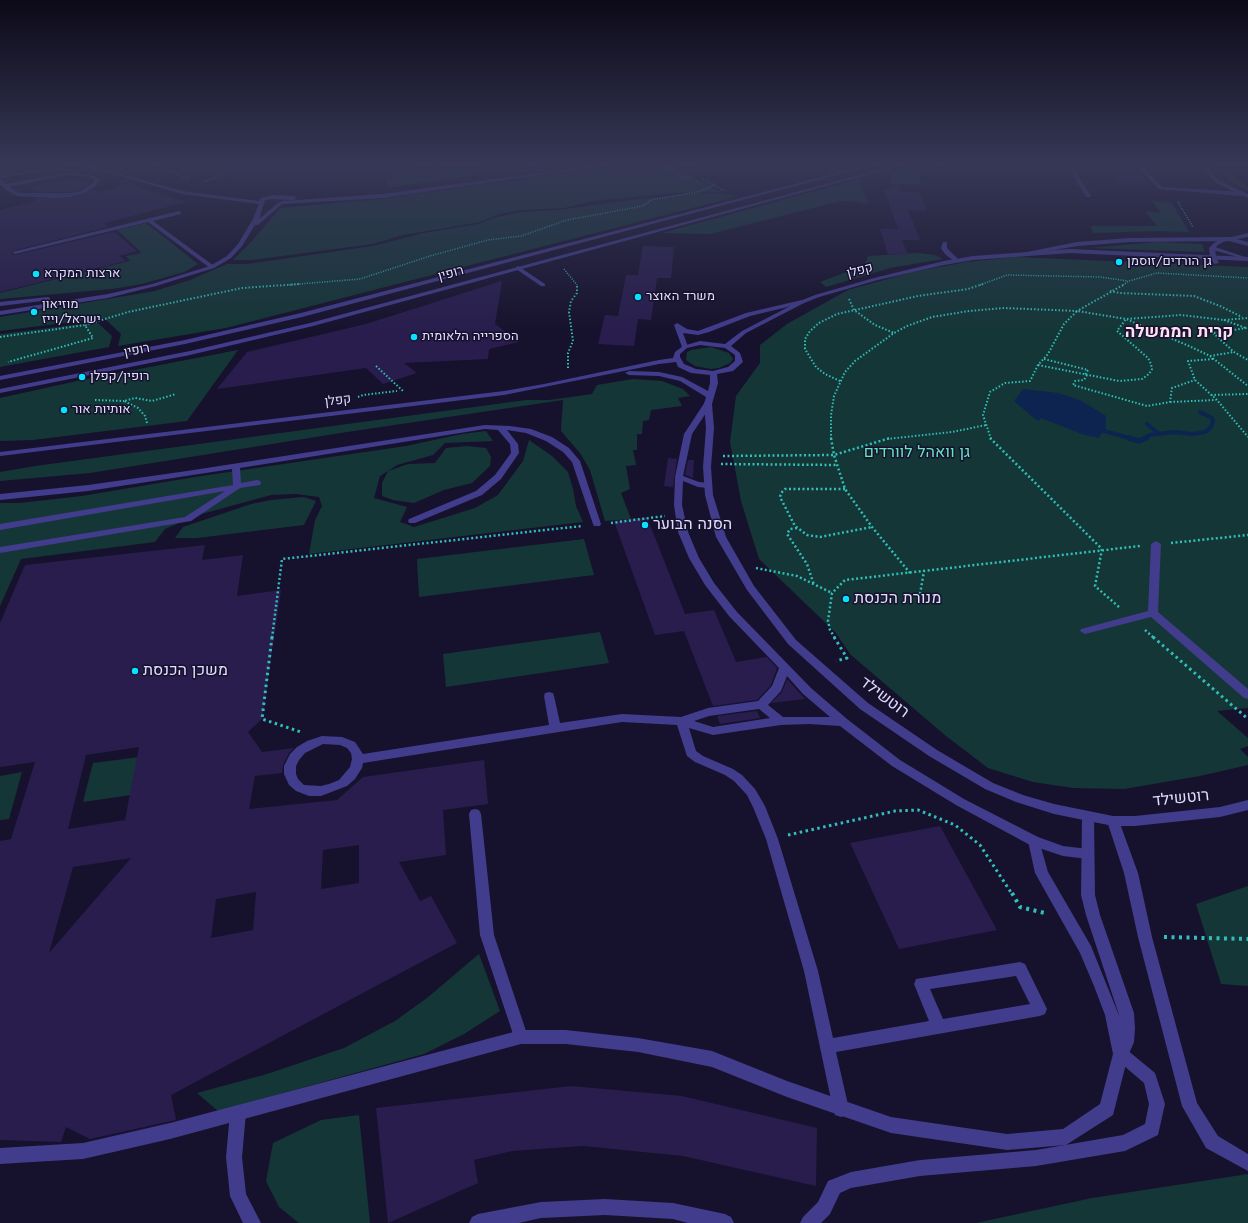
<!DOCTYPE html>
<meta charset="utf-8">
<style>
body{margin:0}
canvas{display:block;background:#16112c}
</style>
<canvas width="1248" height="1223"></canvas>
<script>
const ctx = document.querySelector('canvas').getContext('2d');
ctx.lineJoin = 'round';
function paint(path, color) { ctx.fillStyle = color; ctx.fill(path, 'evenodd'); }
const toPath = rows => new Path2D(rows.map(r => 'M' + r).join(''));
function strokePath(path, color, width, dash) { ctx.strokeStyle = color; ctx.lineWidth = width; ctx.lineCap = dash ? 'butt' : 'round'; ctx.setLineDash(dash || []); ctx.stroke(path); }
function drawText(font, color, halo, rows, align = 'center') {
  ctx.font = font + ' Jost,Heebo,sans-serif'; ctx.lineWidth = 3; ctx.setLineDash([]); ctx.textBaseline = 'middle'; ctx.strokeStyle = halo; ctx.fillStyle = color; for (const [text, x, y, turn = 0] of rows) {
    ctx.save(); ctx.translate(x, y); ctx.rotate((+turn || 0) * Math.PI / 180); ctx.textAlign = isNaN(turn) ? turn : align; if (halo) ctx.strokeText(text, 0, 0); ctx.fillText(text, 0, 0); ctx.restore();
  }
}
const green = toPath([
 [194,164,485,165,553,164,388,188,384,171,478,168,481,166,380,169,315,182,259,180,231,177,210,173],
 [629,164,668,164,720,192,699,192,675,193,592,201,564,208,520,210,499,214,480,222,403,235,373,244,252,260,233,260,251,242,280,208,382,199],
 [921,164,957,164,917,170,921,184,890,184,891,171],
 [1226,168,1248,168,1248,174,1232,174,1248,188,1248,190,1234,184,1222,174,1220,170],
 [859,179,868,204,859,202,841,201,710,234,662,233],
 [699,193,722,194,739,196,226,328,118,346,121,334,104,318,0,331,0,317,155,291,190,280,227,264,247,264,373,246,424,233,478,224,497,217,520,212,558,210,645,198],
 [1152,201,1172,203,1189,232,1158,231,1093,233,1091,226,1157,226,1145,211,1161,213],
 [146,223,198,264,184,272,142,284,112,289,0,299,0,293,130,261,126,256,142,253,117,230],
 [1158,242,1202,244,1205,252,1089,248],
 [918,253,935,255,943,259,890,268,826,287,820,282,865,265,868,256],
 [1017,257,1248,267,1248,708,1217,711,1248,738,1248,746,1240,749,1248,757,1248,765,1200,776,1124,789,1073,788,1033,782,988,768,946,736,851,655,835,632,759,559,741,501,730,442,736,396,760,363,760,345,787,324,848,290,913,272,967,262],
 [97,322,112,336,109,347,0,367,0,334],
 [711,347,729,353,733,359,730,363,719,368,711,369,695,366,686,360,687,352,691,350],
 [238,350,187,421,33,440,0,441,0,398,77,381],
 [633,379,662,381,683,389,690,396,678,398,682,406,651,410,649,420,643,421,642,434,637,434,637,450,633,450,636,465,626,466,630,489,621,493,631,519,605,521,590,470,580,453,561,431,563,400,347,432,90,473,0,481,0,472,35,466,526,400,549,400,592,394,597,385],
 [486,431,493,441,445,443,433,455,397,465,388,471,408,464,435,463,446,448,467,446,486,448,491,457,490,466,472,483,444,490,414,503,393,500,382,496,382,483,388,471,380,476,374,498,407,507,400,522,414,527,475,508,498,495,523,461,529,440,552,456,568,472,573,489,576,506,583,522,309,554,315,520,322,506,319,497,296,494,271,495,198,515,165,529,155,542,21,559,0,606,0,503,20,503,82,496,195,477,406,446,462,434],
 [304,497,316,501,304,525,197,538,175,538,183,527,251,504,271,500],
 [584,539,594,575,419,597,417,559],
 [600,632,609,663,446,687,443,654],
 [140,757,131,795,83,802,93,763],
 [22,772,9,819,0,820,0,776],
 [1248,886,1248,986,1221,984,1196,904],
 [479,954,500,1011,464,1034,424,1054,218,1111,197,1093,267,1074,344,1048,395,1021,427,998],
 [359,1115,370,1223,299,1223,279,1207,266,1181,273,1143,321,1120],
 [1248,1174,1248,1223,976,1223,1092,1198]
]);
const water = toPath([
 [1023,389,1058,393,1080,400,1106,416,1106,427,1099,438,1082,434,1041,418,1039,421,1035,419,1014,401]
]);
const streamFar1 = toPath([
 [1147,424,1159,434],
 [1104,431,1133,439],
 [1145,439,1149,435,1174,432,1192,434,1205,432,1211,427,1213,421,1212,418,1200,412]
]);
const stream = toPath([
 [1129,438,1139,441,1146,438]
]);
const building = toPath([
 [215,164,397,164,398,178,315,182,259,180,215,176],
 [1104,164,1131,164,1148,183,1120,183],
 [74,179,86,181,89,184,80,190,71,192,34,192,32,187,48,182],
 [128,184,186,202,104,223,108,227,12,251,11,253,15,255,114,232,137,251,119,256,126,261,0,292,0,210,36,201,35,198,71,198,85,194,94,189,99,193],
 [898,185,901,192,919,192,927,211,908,210,920,240,902,240,908,255,888,254,880,229,898,229,884,190],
 [643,246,674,247,671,278,657,278,651,320,638,319,634,346,598,344,605,315,618,316,626,275,638,275],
 [502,281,495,324,519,342,489,349,488,359,404,363,417,373,383,384,366,368,217,389,247,352,366,324],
 [668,458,677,459,673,487,664,486],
 [688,460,694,460,693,478,685,475],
 [647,517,685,614,714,610,736,662,767,657,777,668,771,685,757,700,713,706,684,631,655,635,614,521],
 [205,545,202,560,243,555,237,596,281,590,262,719,248,732,262,752,294,748,289,753,283,765,282,773,255,776,249,809,337,800,363,777,484,760,488,804,443,810,446,855,399,862,420,901,431,896,457,943,171,1095,176,1120,90,1139,66,1127,61,1142,0,1140,0,841,11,839,35,762,0,767,0,623,25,565],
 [139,747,125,820,68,829,86,755],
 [359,845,359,883,321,889,323,850],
 [131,858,49,953,73,867],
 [256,892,253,930,211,938,216,899],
 [787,679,805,699,771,703,782,692],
 [757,711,760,718,720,724,717,716],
 [940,826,997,930,899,949,850,843],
 [571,1086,682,1096,817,1128,816,1186,683,1156,583,1146,512,1151,474,1160,478,1183,388,1223,376,1108]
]);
const pathFar4 = toPath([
 [159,164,176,174,190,179],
 [703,179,725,191],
 [204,182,220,175],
 [1178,202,1193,227],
 [564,269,577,285],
 [287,285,360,279,430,256,488,240,521,236,567,220,643,206,651,200,698,192,715,185],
 [980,285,1007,275,1100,277,1128,281],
 [1123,285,1129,281,1157,273,1248,278]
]);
const pathFar3 = toPath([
 [1110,291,1120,293,1194,296,1220,306,1242,317],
 [849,299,854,310,875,325,894,333],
 [1224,320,1246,328],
 [85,325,128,312,242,288,300,284],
 [1213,333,1234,352,1248,360],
 [1214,333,1247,328],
 [0,337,85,325,93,338,8,362],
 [1210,356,1234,352],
 [1044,359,1088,370,1085,375],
 [1213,359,1188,361,1195,380,1217,400,1248,437],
 [1038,365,1119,381,1142,379,1149,374,1152,369,1151,364,1148,358,1117,331,1126,319,1181,315,1224,320,1248,318],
 [376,366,403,391],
 [568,368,568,353,573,341,569,312,571,301,577,293,577,284],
 [1087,375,1084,380,1075,381,1073,385,1147,406,1170,402,1172,388,1195,380],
 [840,381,825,374,816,367,805,349,805,339,810,331,819,323,837,314,918,296,968,289,983,284],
 [1211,395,1248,394],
 [358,397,363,395,397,391],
 [95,400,124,401],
 [1170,402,1216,400],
 [147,423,145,416,138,408,124,401,135,398,152,401,176,394],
 [831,439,831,415,834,396,845,372,855,361,894,333,907,326,932,317,969,311,1004,308,1077,311,1125,284],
 [887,439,952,432,986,425],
 [991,439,983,415,990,392,1005,383,1030,381,1038,365,1048,354,1064,324,1077,311,1126,319,1189,346,1210,356,1248,386]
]);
const pathFar2 = toPath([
 [831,438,834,455,845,489,872,527,910,573],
 [990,438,1102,549],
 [723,456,834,455,890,438],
 [721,464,837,465],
 [845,489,785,489,781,493,780,497,795,526,807,535,820,537,872,527],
 [611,523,665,516],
 [797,528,790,529,787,534,807,564,814,585],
 [1171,543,1248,535],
 [1102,549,1095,586,1119,607],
 [756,568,797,576,832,593],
 [920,594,924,571],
 [1145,630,1154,638],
 [272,638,282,559,582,526],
 [835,638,830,630,828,621,832,593,845,580,1140,546]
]);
const pathFar1 = toPath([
 [272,637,262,719,301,732],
 [834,637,847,658,836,661],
 [1153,637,1248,719],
 [788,835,895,811,918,810,955,825,980,845,1012,894]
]);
const path = toPath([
 [1012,893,1020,907,1045,913],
 [1164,937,1248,939]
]);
const service = toPath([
 [660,164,665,164,686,177,691,176,694,178,683,180,660,164],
 [674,164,690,164,688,165,676,165,674,164],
 [1073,164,1077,164,1075,171,1091,196,1090,197,1086,197,1071,171,1073,164],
 [1135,164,1140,164,1162,187,1242,192,1245,194,1242,196,1159,189,1135,164],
 [66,173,92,175,100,180,97,185,85,193,71,197,54,198,17,196,6,190,0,184,0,179,6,184,66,173],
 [66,175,90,177,94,180,93,183,81,191,71,193,20,193,9,187,66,175],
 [179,211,181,212,181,214,153,221,214,266,214,268,210,268,148,222,15,254,12,252,179,211],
 [1130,238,1229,237,1248,242,1248,246,1229,241,1130,242,1077,246,1020,256,1017,254,1077,242,1130,238],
 [943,242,947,242,947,248,959,260,959,262,955,262,945,254,941,248,943,242],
 [1212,246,1248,258,1248,260,1210,249,1210,247,1212,246],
 [518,266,545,284,545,286,541,286,516,269,516,267,518,266],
 [802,300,805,302,804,303,750,316,709,332,698,335,683,333,688,347,685,349,682,347,674,325,677,323,687,329,698,331,746,313,802,300],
 [705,402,711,402,712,404,692,434,683,476,699,482,711,483,712,485,708,488,698,487,683,481,682,505,688,532,699,558,714,583,737,612,811,688,847,719,900,760,964,799,1038,837,1063,846,1088,849,1093,850,1094,854,1093,858,1088,859,1063,856,1030,845,956,805,892,766,840,726,809,724,781,725,713,735,689,728,696,751,703,756,733,769,742,775,755,789,765,806,778,839,818,971,833,1038,929,1021,914,984,916,979,1020,962,1025,964,1047,1009,1045,1014,1040,1016,836,1052,849,1109,847,1115,841,1117,835,1115,833,1109,804,971,766,839,753,807,747,795,734,781,725,775,695,762,687,756,677,725,622,722,363,763,362,768,355,779,347,786,321,796,309,796,296,791,289,785,284,774,284,766,290,754,297,747,307,741,322,736,342,737,355,742,363,754,549,725,544,696,545,693,549,692,553,693,554,696,560,723,622,714,681,717,708,708,758,701,772,686,779,668,729,616,705,585,689,558,678,532,674,505,675,477,684,434,705,402],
 [787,676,803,694,830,717,783,717,768,705,781,691,787,676],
 [759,709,770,718,713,727,694,721,709,716,759,709],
 [323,744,340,745,347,748,351,753,352,759,350,767,339,780,329,784,321,786,304,785,298,779,296,774,296,766,299,760,305,753,323,744],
 [1016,976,1030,1004,943,1019,930,989,1016,976],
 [485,425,510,426,531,429,552,437,569,448,580,461,601,524,600,526,594,526,593,524,572,462,563,452,546,441,526,433,507,430,518,444,519,453,501,479,482,495,415,523,409,523,408,521,409,519,476,491,495,475,511,453,510,444,498,430,485,429,240,468,241,483,257,480,260,481,261,483,260,485,240,488,191,521,0,553,0,547,185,517,225,491,0,530,0,524,233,485,232,469,88,491,0,500,0,494,88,485,187,471,485,425],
 [1156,541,1161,544,1158,612,1248,689,1248,699,1244,698,1151,617,1085,634,1080,631,1081,629,1148,611,1151,544,1156,541],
 [475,809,479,810,481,814,494,935,528,1037,526,1042,521,1044,516,1042,514,1037,480,935,469,814,471,810,475,809],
 [1121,1047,1126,1049,1155,1073,1165,1104,1158,1135,1125,1151,1036,1166,920,1176,851,1188,840,1193,830,1214,821,1223,800,1223,803,1217,818,1202,828,1181,851,1172,920,1160,1036,1150,1123,1135,1145,1124,1149,1104,1144,1083,1116,1059,1113,1054,1116,1049,1121,1047],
 [238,1105,244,1107,246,1113,242,1157,246,1194,261,1223,243,1223,230,1196,226,1157,230,1113,232,1107,238,1105],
 [605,1199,673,1203,725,1214,731,1217,734,1223,688,1223,673,1219,605,1215,541,1218,519,1223,469,1223,472,1217,478,1214,541,1202,605,1199]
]);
const minor = toPath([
 [74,164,78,165,0,178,0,176,74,164],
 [1205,164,1209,164,1211,173,1220,181,1248,194,1248,198,1216,183,1207,173,1205,164],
 [1216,164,1248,164,1248,166,1218,165,1216,164],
 [1248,233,1248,237,1223,242,1218,245,1215,248,1216,257,1219,263,1214,264,1210,257,1209,248,1214,243,1219,240,1248,233],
 [1088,812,1092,813,1094,817,1095,895,1100,915,1134,1013,1135,1029,1134,1042,1128,1056,1113,1115,1066,1145,1007,1150,891,1133,787,1097,712,1067,638,1052,566,1044,521,1044,170,1139,83,1159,0,1164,0,1148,83,1143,170,1123,521,1030,566,1030,638,1038,712,1051,787,1081,891,1117,1007,1134,1063,1129,1100,1104,1113,1054,1105,1015,1094,986,1080,953,1035,873,1028,841,1030,837,1034,836,1038,837,1048,872,1091,946,1120,1018,1086,915,1081,895,1082,817,1084,813,1088,812],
 [1113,816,1117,817,1119,821,1138,873,1152,937,1197,1103,1218,1136,1248,1154,1248,1171,1206,1148,1182,1106,1138,937,1124,873,1107,821,1109,817,1113,816]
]);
const tertiary = toPath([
 [64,164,88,164,88,165,182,191,259,201,261,198,273,195,294,196,297,198,294,200,273,199,265,200,259,219,278,203,283,201,383,194,605,164,617,164,383,198,282,204,258,225,255,225,242,246,231,258,214,268,156,286,108,298,0,315,0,311,108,294,152,284,210,266,227,256,238,244,253,219,259,204,182,194,104,171,64,164],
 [116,164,121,164,125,169,121,170,116,164],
 [871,164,878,164,302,317,185,344,0,380,0,376,185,340,301,313,871,164],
 [900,164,907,164,313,326,190,355,0,393,0,389,190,351,310,323,900,164],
 [1070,249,1248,257,1248,261,1070,253,973,260,944,265,878,280,819,297,804,303,746,333,731,346,740,353,743,362,733,371,717,374,718,383,712,404,714,428,711,467,713,495,726,537,754,586,796,640,868,703,937,750,993,783,1023,795,1054,804,1113,816,1135,816,1220,807,1248,800,1248,810,1220,817,1135,826,1113,826,1054,814,1016,802,985,789,929,756,860,709,788,644,747,590,716,537,705,495,703,467,706,428,704,404,706,397,680,381,659,376,629,375,625,373,629,371,659,372,682,377,708,391,710,383,710,375,691,373,678,367,676,362,659,364,504,395,0,456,0,452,504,391,544,384,659,360,673,358,675,352,683,346,700,341,725,344,742,331,800,301,815,295,874,278,944,261,973,256,1070,249],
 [700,345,725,348,735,355,735,361,728,367,713,371,696,369,684,364,680,357,680,354,687,348,700,345],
 [48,297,50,298,50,300,0,306,0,302,48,297]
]);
const markers = [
 [1119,262,4,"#09e2ff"],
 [36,274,4,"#09e2ff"],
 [638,297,4,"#09e2ff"],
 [34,312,4,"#09e2ff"],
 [414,337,4,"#09e2ff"],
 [82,377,4,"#09e2ff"],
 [64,410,4,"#09e2ff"],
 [645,525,4,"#09e2ff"],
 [846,599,4,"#09e2ff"],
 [135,671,4,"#09e2ff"]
];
const farPoinames = [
 ["גן הורדים/זוסמן",1127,262],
 ["ארצות המקרא",44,274],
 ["משרד האוצר",646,297],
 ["מוזיאון",42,305],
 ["ישראל/וייז",42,320],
 ["הספרייה הלאומית",422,337],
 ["רופין/קפלן",90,377],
 ["אותיות אור",72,410]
];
const farStreetnames = [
 ["קפלן",860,271,-15],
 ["רופין",451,274,-15],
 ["רופין",137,351,-11],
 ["קפלן",338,401,-7]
];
const parkNames = [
 ["גן וואהל לוורדים",917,453]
];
const poiNames = [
 ["הסנה הבוער",653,525],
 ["מנורת הכנסת",854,599],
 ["משכן הכנסת",143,671]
];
const streetNames = [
 ["רוטשילד",884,698,37],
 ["רוטשילד",1181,799,-6]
];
const farDistrictnames = [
 ["קרית הממשלה",1179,333]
];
paint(green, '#143636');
paint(water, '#0d2450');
strokePath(streamFar1, '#0d2450', 4);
strokePath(stream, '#0d2450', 5.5);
paint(building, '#281d4d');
strokePath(pathFar4, '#30bfb9', 1.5, [1, 1.5]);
strokePath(pathFar3, '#30bfb9', 2, [1.5, 2]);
strokePath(pathFar2, '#30bfb9', 2.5, [2, 2.5]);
strokePath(pathFar1, '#30bfb9', 3, [2.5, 3.5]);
strokePath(path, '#30bfb9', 4, [3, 4.5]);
paint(service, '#413c8b');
paint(minor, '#413c8b');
paint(tertiary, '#413c8b');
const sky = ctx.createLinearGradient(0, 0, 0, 335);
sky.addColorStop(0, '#0c0918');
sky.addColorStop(0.49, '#363856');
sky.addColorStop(1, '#36385600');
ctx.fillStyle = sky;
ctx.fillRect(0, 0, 1248, 335);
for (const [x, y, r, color] of markers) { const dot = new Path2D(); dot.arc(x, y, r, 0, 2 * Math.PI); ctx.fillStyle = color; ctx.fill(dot); strokePath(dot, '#16112c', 1.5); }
drawText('13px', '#e1ddff', '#16112c', farPoinames, 'left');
drawText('13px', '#e1ddff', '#16112c', farStreetnames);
drawText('16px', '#66e2c5', '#16112c', parkNames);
drawText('16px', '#e1ddff', '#16112c', poiNames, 'left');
drawText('16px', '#e1ddff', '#16112c', streetNames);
drawText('bold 17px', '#ffdff3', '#16112c', farDistrictnames);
</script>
